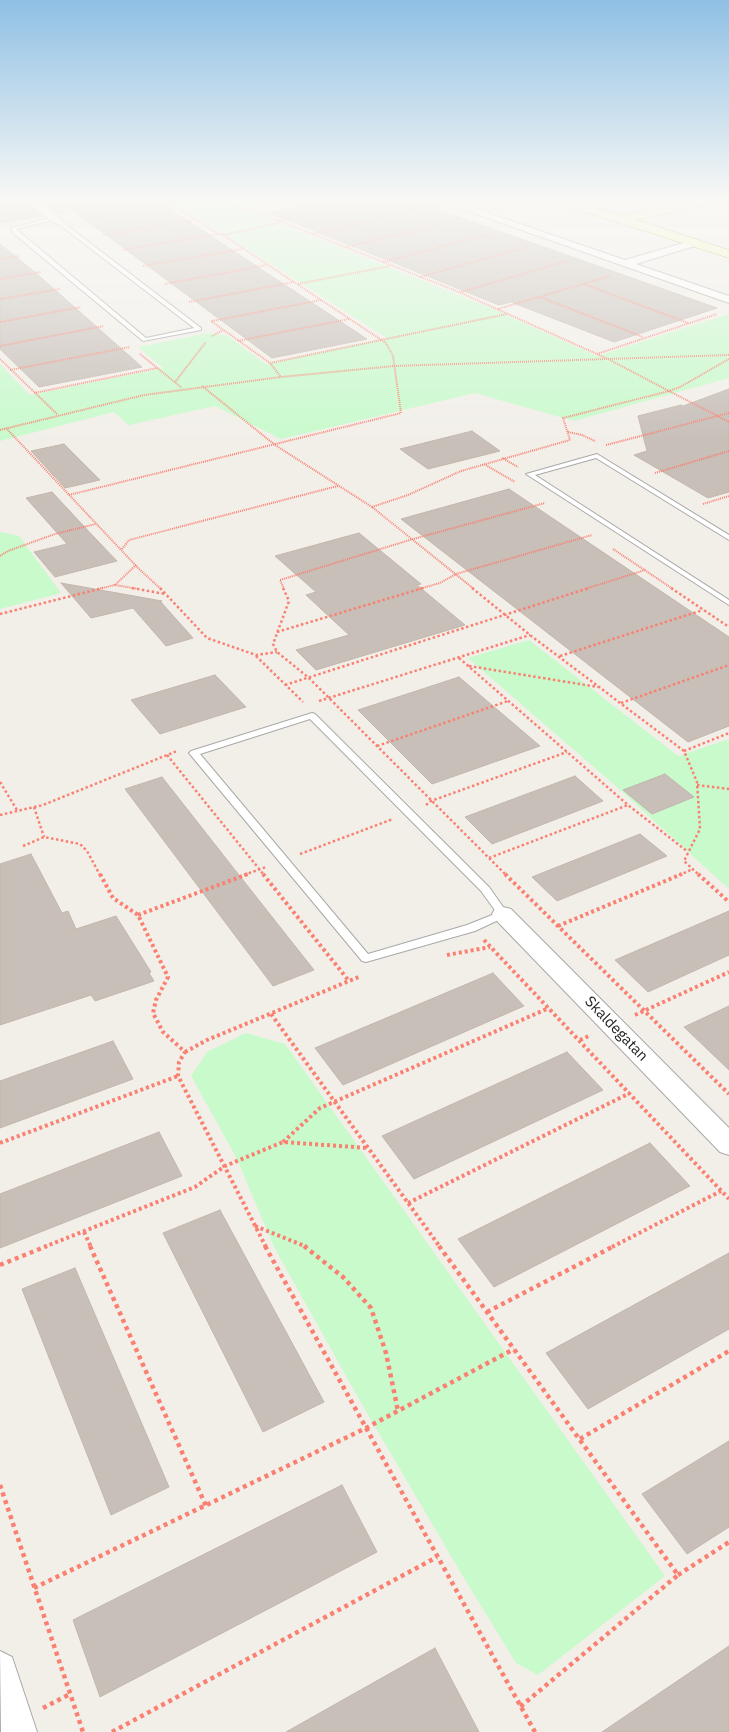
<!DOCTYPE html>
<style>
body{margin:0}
canvas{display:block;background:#f2efe9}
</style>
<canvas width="729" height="1732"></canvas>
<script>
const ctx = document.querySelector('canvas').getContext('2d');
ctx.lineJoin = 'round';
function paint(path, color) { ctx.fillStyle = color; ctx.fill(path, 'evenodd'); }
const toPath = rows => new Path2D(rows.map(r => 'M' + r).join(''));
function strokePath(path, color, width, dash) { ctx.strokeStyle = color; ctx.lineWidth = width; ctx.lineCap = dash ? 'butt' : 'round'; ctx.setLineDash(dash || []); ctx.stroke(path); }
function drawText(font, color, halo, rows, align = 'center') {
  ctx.font = font + ' "IBM Plex Sans",sans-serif'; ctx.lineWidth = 4.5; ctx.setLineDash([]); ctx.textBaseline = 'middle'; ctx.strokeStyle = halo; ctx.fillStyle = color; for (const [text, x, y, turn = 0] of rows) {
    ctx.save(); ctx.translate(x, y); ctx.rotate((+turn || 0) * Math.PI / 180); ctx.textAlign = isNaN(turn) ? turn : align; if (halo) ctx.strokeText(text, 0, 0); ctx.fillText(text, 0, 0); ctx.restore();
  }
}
const park = toPath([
 [172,201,279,201,244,209,493,309,597,356,729,314,729,378,574,421,475,393,281,439,215,406,129,425,114,412,0,441,0,364,30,395,163,368,138,347,208,333,226,335,266,364,387,338],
 [0,532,19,536,61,593,0,609],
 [529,640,678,756,729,739,729,889,618,788,468,658],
 [246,1033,285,1044,665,1576,538,1675,516,1663,461,1573,360,1401,274,1247,237,1159,191,1076,207,1052]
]);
const building = toPath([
 [0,201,25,201,43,216,0,223,0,201],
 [41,201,166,201,167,207,367,339,272,358,63,203,64,213,58,214,41,201],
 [323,201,437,201,439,210,717,308,614,342,511,302,499,305,270,213,323,201],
 [0,244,36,273,142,367,39,387,0,349,0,244],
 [729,389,729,492,708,498,634,455,647,451,638,416,681,405,683,406,729,389],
 [472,431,500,451,428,469,400,449,472,431],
 [64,444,100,480,65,488,31,451,64,444],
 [509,489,729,637,729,726,688,742,401,519,509,489],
 [52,492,94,537,117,561,55,577,34,552,67,544,26,498,52,492],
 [359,533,421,584,417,585,465,625,316,670,296,650,349,635,306,595,316,592,275,556,359,533],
 [61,583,162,601,160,601,193,638,166,646,133,608,91,618,61,583],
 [215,675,246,707,160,734,131,700,215,675],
 [459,677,540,746,432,784,358,710,459,677],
 [665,774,694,797,652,814,623,790,665,774],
 [575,776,603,801,492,844,465,817,575,776],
 [162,777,235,870,314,970,273,986,125,789,162,777],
 [640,834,667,856,557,901,532,877,640,834],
 [31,854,62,913,68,911,76,929,116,916,151,972,149,973,154,981,95,1001,91,995,0,1025,0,864,31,854],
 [729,911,729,955,648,992,615,960,729,911],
 [493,973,524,1006,343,1085,315,1048,493,973],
 [729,1006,729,1070,684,1027,729,1006],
 [113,1041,133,1079,0,1128,0,1081,113,1041],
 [567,1052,603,1090,414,1179,382,1136,567,1052],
 [159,1132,182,1176,0,1248,0,1194,159,1132],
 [650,1143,690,1186,494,1287,458,1239,650,1143],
 [220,1210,324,1402,263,1432,163,1233,220,1210],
 [729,1253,729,1329,588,1409,546,1353,729,1253],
 [75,1268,169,1487,111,1515,22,1289,75,1268],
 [729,1441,729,1527,687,1554,642,1494,729,1441],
 [342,1485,377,1552,100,1697,73,1620,342,1485],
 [729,1646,729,1732,602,1732,729,1646],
 [435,1648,479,1732,286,1732,435,1648]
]);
const pathFar3 = toPath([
 [203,201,249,209,459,292,608,359,669,391,680,387,729,359],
 [537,201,546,204],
 [0,208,17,205],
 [68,208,73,205,98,201],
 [251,208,284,201],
 [83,220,174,206],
 [279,221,366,201],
 [313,234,428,206],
 [102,235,194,220],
 [223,235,280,223],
 [346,247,454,221],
 [123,250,217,234],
 [0,259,19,256],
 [383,262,490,234],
 [143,266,243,249],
 [420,277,527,247],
 [0,279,41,272],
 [165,284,267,265],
 [298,284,390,266],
 [584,284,688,323],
 [461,292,567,261],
 [540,297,643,337],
 [0,299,60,289],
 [189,302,294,282],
 [498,309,610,276],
 [211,321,270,363,281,377],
 [212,321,321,300],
 [0,322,81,307],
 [212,336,223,330],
 [238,341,349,319],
 [0,346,104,326],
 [140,354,182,388],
 [597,354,717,314],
 [0,359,57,414],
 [270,363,507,314],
 [10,370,130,347],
 [175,382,206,342],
 [202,386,275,445,372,507,474,589],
 [34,393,157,368],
 [6,428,139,569,161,589],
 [0,430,144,395,281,377,394,366,729,355],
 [568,432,582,435,595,441],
 [606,445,729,413],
 [502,458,518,467],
 [484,464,515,482],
 [655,473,729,451],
 [69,495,401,413,393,356,386,343,223,235,218,234,167,201],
 [703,504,729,496],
 [372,507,408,495,461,471,570,440,563,418,669,391,729,422],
 [122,549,129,540,338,486],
 [613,549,673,589],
 [0,556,8,551,55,534,96,524],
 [115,585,136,565],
 [98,589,115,585,139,589],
 [284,589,280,580,413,539,545,503],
 [419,589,440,583,456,574,592,535],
 [585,589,645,570]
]);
const pathFar2 = toPath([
 [132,588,165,594],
 [160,588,207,638,256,655,277,652],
 [283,588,289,601,273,644,277,652,309,678,506,875],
 [472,588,530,635,684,751,697,782,700,829,684,861,699,875],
 [671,588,729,627],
 [0,614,103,588],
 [277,632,423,588],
 [256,656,303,702],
 [560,656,703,610],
 [459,658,628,805,688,852],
 [469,666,598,687],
 [285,685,589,588],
 [319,701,530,635],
 [621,703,729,665],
 [377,746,508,701],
 [684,751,729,733],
 [167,755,264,875],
 [0,782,17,810],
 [697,785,729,789],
 [426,805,431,801,567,752],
 [34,807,44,837],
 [0,815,43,805,177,751],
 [23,846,44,837,80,844,87,851,100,875],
 [300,854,393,819],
 [489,858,628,805],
 [244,875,266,867],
 [679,875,693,869]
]);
const pathFar1 = toPath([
 [100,874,113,898,138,915,168,977,156,1000,153,1013,163,1032,185,1052,179,1062,178,1076,266,1247],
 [263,874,349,981],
 [505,874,729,1094],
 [698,874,729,902],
 [138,915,248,874],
 [558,926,682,874],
 [484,940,729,1199],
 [447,955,490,947],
 [271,1014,440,1247],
 [635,1015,729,972],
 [580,1040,591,1035],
 [185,1052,207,1040,361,976],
 [283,1142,320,1108,549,1008],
 [0,1143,178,1076],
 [408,1203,630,1093],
 [255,1226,307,1247],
 [84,1232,91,1247],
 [44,1247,195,1187,225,1166,283,1142,368,1148],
 [612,1247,721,1191]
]);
const path = toPath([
 [90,1246,206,1506],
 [265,1246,535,1732],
 [304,1246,343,1277,371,1308,386,1353,398,1411],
 [439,1246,678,1575,520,1707],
 [0,1265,47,1246],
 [487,1312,614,1246],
 [580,1439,729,1351],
 [0,1485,83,1732],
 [678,1575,729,1542],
 [34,1588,366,1428,514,1349],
 [43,1708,70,1694],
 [112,1732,437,1557]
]);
const lane = toPath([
 [54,217,56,219,16,229,146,338,194,328,56,222,56,220,60,220,201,328,201,330,143,341,13,233,11,228,54,217],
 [597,454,729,535,729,540,596,458,535,475,729,600,729,605,526,474,597,454],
 [312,713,315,714,489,887,508,914,507,916,475,931,366,962,362,961,189,753,191,751,312,713],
 [310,719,481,891,497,913,467,925,368,954,200,754,310,719]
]);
const street = toPath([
 [27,201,38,201,63,221,58,224,54,223,27,201],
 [439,201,453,201,625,260,690,241,698,241,699,243,698,245,636,264,729,296,729,303,439,201],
 [503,907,511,909,729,1128,729,1155,720,1152,495,919,492,914,495,909,503,907],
 [0,1651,12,1657,37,1732,1,1732,0,1651]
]);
const secondary = toPath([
 [558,201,576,201,623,216,686,201,717,201,711,205,689,208,637,220,729,250,729,258,560,204,558,201]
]);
const streetNames = [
 ["Skaldegatan",616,1029,46]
];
paint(park, '#c8facc');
paint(building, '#c7bfb8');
strokePath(building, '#c4b6ab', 1);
strokePath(lane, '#a9a9a9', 2);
strokePath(street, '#a9a9a9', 2);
strokePath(secondary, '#707d05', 1);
strokePath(pathFar3, '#fa8072', 2, [1, 1]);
strokePath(pathFar2, '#fa8072', 2.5, [2.5, 2.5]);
strokePath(pathFar1, '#fa8072', 4, [3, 3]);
strokePath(path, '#fa8072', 4.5, [4, 4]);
paint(lane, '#fff');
paint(street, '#fff');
paint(secondary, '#f7fabf');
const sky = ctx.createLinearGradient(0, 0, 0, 443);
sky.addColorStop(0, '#8fc0e4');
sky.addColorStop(0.45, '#f9f8f5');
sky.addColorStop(1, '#f9f8f500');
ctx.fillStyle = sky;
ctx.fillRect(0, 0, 729, 443);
drawText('15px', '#222', '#fff', streetNames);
</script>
